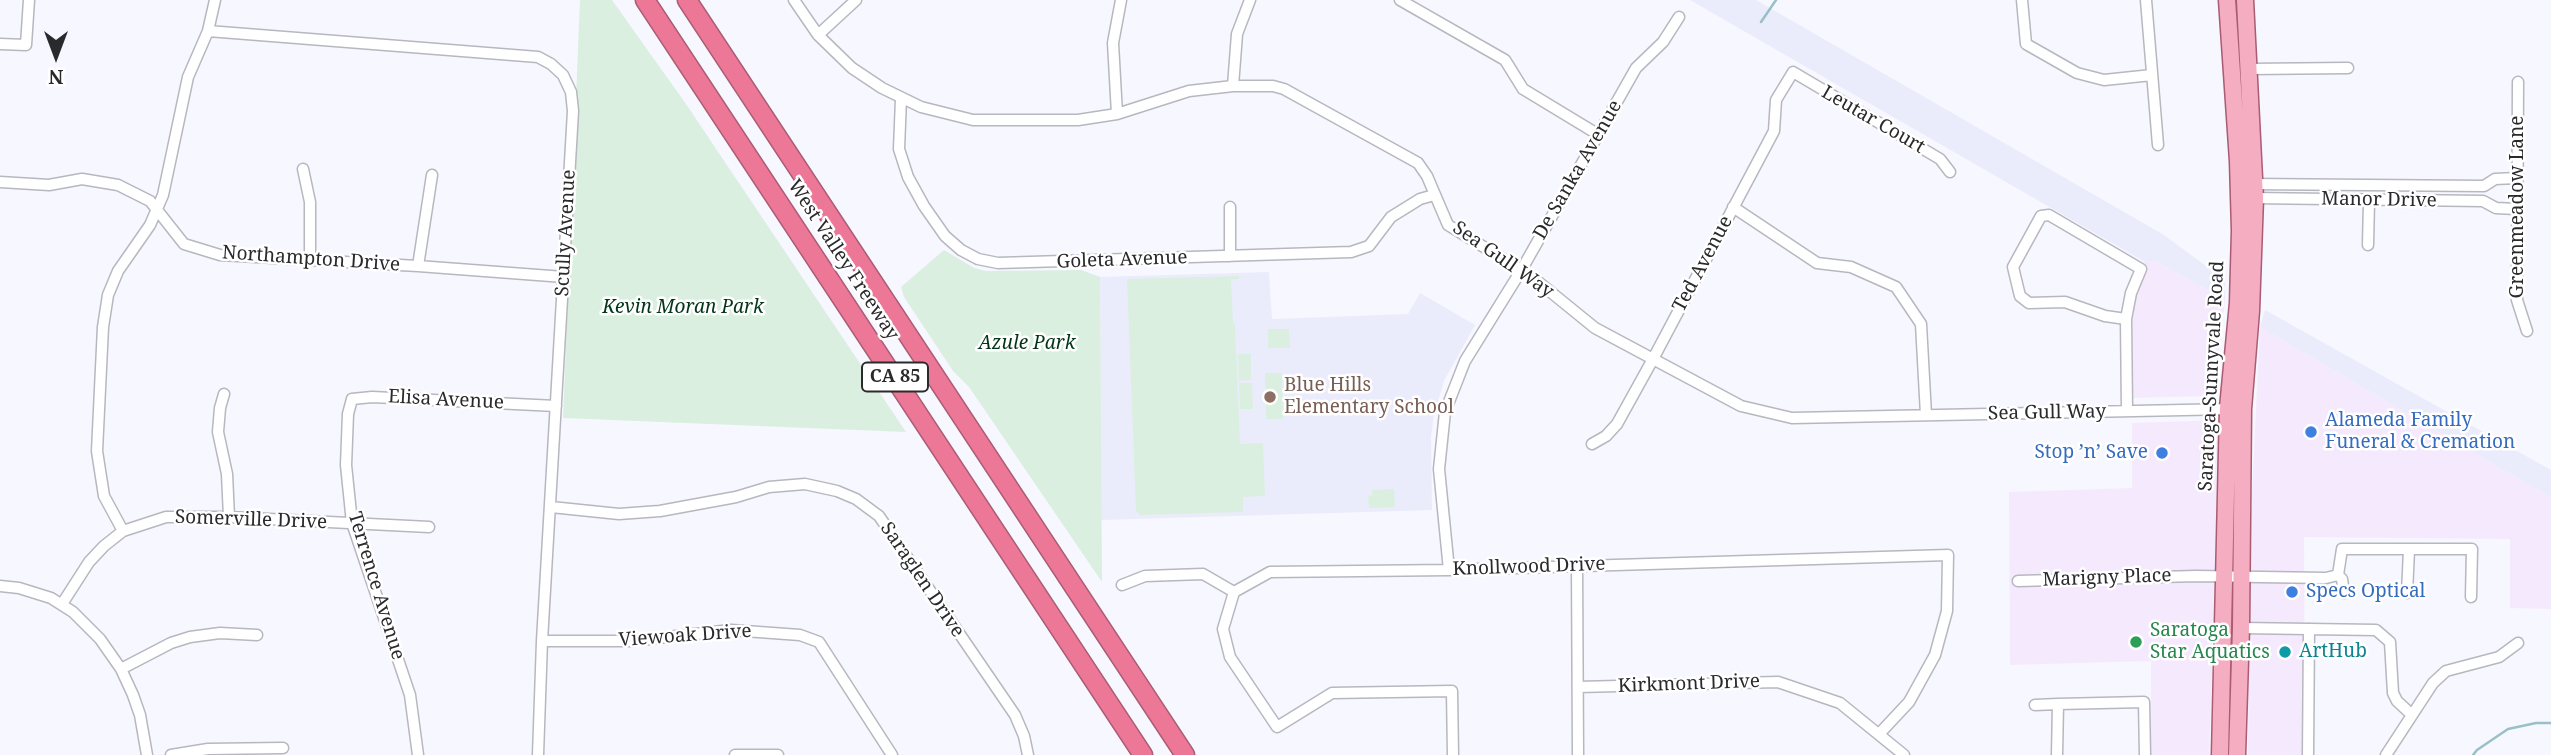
<!DOCTYPE html>
<meta charset="utf-8">
<style>
body{margin:0}
#map{position:relative;width:2551px;height:755px;overflow:hidden;background:#f7f7ff;font-family:"Noto Serif",serif}
canvas{display:block}
.north{position:absolute;left:21px;top:21px;width:70px;height:70px;-webkit-text-stroke:5px #fff;paint-order:stroke;rotate:180deg;font-size:19px;font-weight:700;line-height:28px;text-align:center;color:#2a2a2d}
.north::after{content:'';display:block;margin:auto;width:24px;height:32px;background:#2a2a2d;clip-path:polygon(50% 0,100% 100%,50% 72%,0 100%)}
</style>
<div id="map">
<canvas width="2551" height="755"></canvas>
<div class="north">N</div>
</div>
<script>
const ctx = document.querySelector('canvas').getContext('2d');
ctx.lineJoin = 'round';
function paint(path, color) { ctx.fillStyle = color; ctx.fill(path, 'evenodd'); }
const toPath = rows => new Path2D(rows.map(r => 'M' + r).join(''));
function strokePath(path, color, width, dash) { ctx.strokeStyle = color; ctx.lineWidth = width; ctx.lineCap = dash ? 'butt' : 'round'; ctx.setLineDash(dash || []); ctx.stroke(path); }
function drawText(font, color, halo, rows, align = 'center') {
  ctx.font = font + ' "Noto Serif",serif'; ctx.lineWidth = 5; ctx.setLineDash([]); ctx.textBaseline = 'middle'; ctx.strokeStyle = halo; ctx.fillStyle = color; for (const [text, x, y, turn = 0] of rows) {
    ctx.save(); ctx.translate(x, y); ctx.rotate((+turn || 0) * Math.PI / 180); ctx.textAlign = isNaN(turn) ? turn : align; if (halo) ctx.strokeText(text, 0, 0); ctx.fillText(text, 0, 0); ctx.restore();
  }
}
const commercial = toPath([
 [2156,261,2225,300,2214,396,2130,398,2133,301,2145,262],
 [2260,327,2551,498,2551,609,2510,608,2510,539,2304,537,2305,755,2248,755,2250,536],
 [2221,420,2209,755,2151,755,2151,661,2010,665,2009,492,2132,488,2132,423]
]);
const built = toPath([
 [1690,0,1756,0,2164,235,2225,280,2225,300,2156,261,2145,262],
 [1269,272,1272,319,1408,314,1420,293,1475,325,1444,381,1434,414,1431,437,1432,510,1101,520,1100,277],
 [2265,310,2551,470,2551,498,2260,327]
]);
const green = toPath([
 [580,0,612,0,686,104,906,432,563,418],
 [944,250,974,268,986,271,1081,270,1100,277,1102,582,969,387,953,371,904,297,901,287],
 [1239,276,1239,279,1231,279,1233,323,1235,323,1240,444,1263,443,1265,496,1243,497,1243,512,1141,515,1136,511,1127,279],
 [1268,329,1289,329,1290,348,1268,348],
 [1238,354,1251,354,1251,380,1239,381],
 [1265,373,1282,373,1283,419,1266,419],
 [1239,383,1252,383,1253,409,1240,409],
 [1394,489,1395,507,1369,508,1368,496,1372,495,1372,490]
]);
const stream = toPath([
 [1761,22,1776,0],
 [2473,755,2477,750,2508,729,2536,723,2551,723]
]);
const street = toPath([
 [794,0,818,35,852,68,882,88,921,107,973,120,1078,120,1117,114,1189,91,1233,86,1273,86,1284,89,1418,163,1427,176,1448,225,1531,276,1595,328,1741,406,1792,418,2232,409],
 [1400,0,1505,60,1523,89,1599,135],
 [2022,0,2026,44,2077,73,2104,80,2152,75],
 [2146,0,2158,145],
 [208,31,538,57,551,64,563,75,571,92,573,111,542,641,538,755],
 [818,35,856,0],
 [0,44,26,45,29,0],
 [2249,69,2348,68],
 [2518,82,2517,300,2527,331],
 [1233,86,1237,34,1250,0],
 [901,99,899,149,908,177,924,206,945,236,961,250,978,259,998,263,1351,252,1369,246,1391,217,1420,199,1434,195],
 [1117,114,1113,43,1121,0],
 [303,169,310,202,310,261],
 [0,182,49,185,82,179,118,185,150,201,184,244,220,255,418,266,564,277],
 [2249,184,2484,186,2495,179,2516,178],
 [2252,198,2483,201,2496,208,2516,209],
 [1733,207,1817,263,1851,267,1896,287,1921,324,1926,415],
 [2368,245,2369,201],
 [1230,256,1230,207],
 [418,266,432,175],
 [2126,319,2105,316,2065,302,2029,303,2020,296,2013,267,2041,216,2049,215,2141,269,2131,293,2126,319,2127,411],
 [224,394,220,408,218,432,227,474,229,517],
 [1592,444,1606,436,1617,424,1653,359,1774,131,1776,100,1793,72,1940,159,1950,172],
 [551,507,619,514,660,511,736,497,769,487,805,484,837,491,856,499,879,516,1015,715,1024,736,1028,755],
 [123,531,104,496,97,451,103,327,108,295,118,271,150,225,163,195,188,77,208,31,215,0],
 [1577,565,1578,755],
 [1449,570,1439,469,1445,412,1465,361,1522,269,1636,68,1663,42,1679,17],
 [2338,575,2342,579,2344,593],
 [2018,581,2196,576,2326,578,2338,575,2342,549,2472,549,2471,597],
 [1122,585,1145,576,1203,574,1234,592,1270,572,1449,570,1948,555,1947,611,1935,655,1909,702,1880,733],
 [0,586,19,588,51,598,73,612,100,639,121,669,133,695,140,715,147,755],
 [1234,592,1223,629,1230,657,1277,727,1332,693,1452,691,1453,755],
 [2407,593,2409,550],
 [62,604,89,562,104,546,123,531,166,517,229,517,429,527],
 [2241,628,2376,630,2390,642,2393,693,2397,701,2412,715],
 [542,641,631,641,731,630,800,635,819,642,892,755],
 [121,669,171,643,190,637,220,633,257,635],
 [1578,687,1778,682,1840,703,1904,755],
 [2035,705,2058,704],
 [171,755,208,749,283,748],
 [418,755,410,695,352,523,346,465,348,414,352,399,372,397,556,406],
 [735,755,778,755],
 [2057,755,2058,704,2144,702,2145,755],
 [2308,755,2309,629],
 [2386,755,2433,683,2446,671,2499,657,2518,643]
]);
const primary = toPath([
 [2220,755,2228,408,2238,303,2240,231,2238,161,2227,0],
 [2237,755,2241,628,2243,409,2251,311,2255,198,2245,0]
]);
const highway = toPath([
 [645,0,1143,755],
 [687,0,1185,755]
]);
const markers = [
 [1270,397,7,"#8d6e63"],
 [2311,432,7,"#3f7fe0"],
 [2162,453,7,"#3f7fe0"],
 [2292,592,7,"#3f7fe0"],
 [2136,642,7,"#2e9e5b"],
 [2285,652,7,"#0f9aa8"]
];
const shields = [
 [895,377,66]
];
const shieldNames = [
 ["CA 85",895,377]
];
const streetNames = [
 ["Leutar Court",1873,120,30],
 ["De Sanka Avenue",1578,170,-60],
 ["Manor Drive",2379,200,1],
 ["Greenmeadow Lane",2518,207,-90],
 ["Scully Avenue",566,233,-87],
 ["Northampton Drive",311,259,4],
 ["West Valley Freeway",843,260,57],
 ["Goleta Avenue",1122,260,-2],
 ["Sea Gull Way",1503,260,35],
 ["Ted Avenue",1703,264,-62],
 ["Saratoga-Sunnyvale Road",2212,376,-87],
 ["Elisa Avenue",446,400,3],
 ["Sea Gull Way",2047,413,-1],
 ["Somerville Drive",251,520,2],
 ["Knollwood Drive",1529,567,-2],
 ["Marigny Place",2107,578,-2],
 ["Saraglen Drive",922,580,56],
 ["Terrence Avenue",376,586,73],
 ["Viewoak Drive",685,636,-4],
 ["Kirkmont Drive",1689,684,-2]
];
const parkNames = [
 ["Kevin Moran Park",683,308],
 ["Azule Park",1027,344]
];
const educationNames = [
 ["Blue Hills",1284,386],
 ["Elementary School",1284,408]
];
const shopNames = [
 ["Alameda Family",2325,421],
 ["Funeral & Cremation",2325,443],
 ["Stop ’n’ Save",2148,453,"right"],
 ["Specs Optical",2306,592]
];
const leisureNames = [
 ["Saratoga",2150,631],
 ["Star Aquatics",2150,653]
];
const cultureNames = [
 ["ArtHub",2299,652]
];
paint(commercial, '#f5e9fd');
paint(built, '#ebecfb');
paint(green, '#daefdf');
strokePath(stream, '#99c0c8', 2.5);
strokePath(street, '#b7b7bf', 13);
strokePath(primary, '#a95c72', 19);
strokePath(highway, '#a95c72', 21);
strokePath(street, '#fff', 10);
strokePath(primary, '#f4adc1', 16);
strokePath(highway, '#ed7797', 18);
for (const [x, y, r, color] of markers) { const dot = new Path2D(); dot.arc(x, y, r, 0, 2 * Math.PI); ctx.fillStyle = color; ctx.fill(dot); strokePath(dot, '#fff', 2.5); }
for (const [x, y, w] of shields) { const box = new Path2D(); box.roundRect(x - w / 2, y - 14.5, w, 29, 5); ctx.fillStyle = '#fff'; ctx.fill(box); strokePath(box, '#2a2a2d', 2); }
drawText('bold 18px', '#2a2a2d', null, shieldNames);
drawText('19px', '#2a2a2d', '#fff', streetNames);
drawText('italic 19px', '#023518', '#fff', parkNames);
drawText('19px', '#785e54', '#fff', educationNames, 'left');
drawText('19px', '#366cbe', '#fff', shopNames, 'left');
drawText('19px', '#27864d', '#fff', leisureNames, 'left');
drawText('19px', '#0d838f', '#fff', cultureNames, 'left');
</script>
